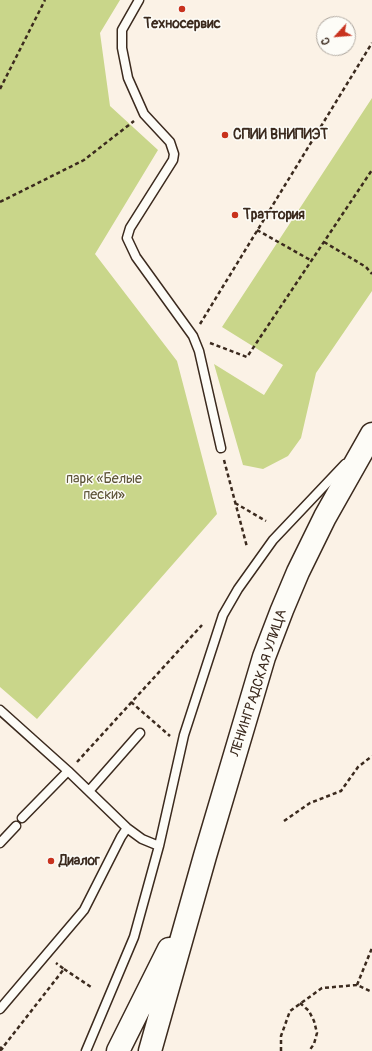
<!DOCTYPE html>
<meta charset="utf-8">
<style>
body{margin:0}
#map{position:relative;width:372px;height:1051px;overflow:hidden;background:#fbf2e6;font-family:Pangolin,sans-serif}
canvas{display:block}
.north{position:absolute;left:316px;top:16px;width:40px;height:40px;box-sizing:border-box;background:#fdfcf7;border:1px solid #afa8a0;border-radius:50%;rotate:244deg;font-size:11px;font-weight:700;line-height:16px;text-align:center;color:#3b2a1e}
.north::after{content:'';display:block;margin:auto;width:14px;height:18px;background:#c8321e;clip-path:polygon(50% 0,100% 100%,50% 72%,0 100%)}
</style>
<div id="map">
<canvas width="372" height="1051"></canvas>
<div class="north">С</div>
</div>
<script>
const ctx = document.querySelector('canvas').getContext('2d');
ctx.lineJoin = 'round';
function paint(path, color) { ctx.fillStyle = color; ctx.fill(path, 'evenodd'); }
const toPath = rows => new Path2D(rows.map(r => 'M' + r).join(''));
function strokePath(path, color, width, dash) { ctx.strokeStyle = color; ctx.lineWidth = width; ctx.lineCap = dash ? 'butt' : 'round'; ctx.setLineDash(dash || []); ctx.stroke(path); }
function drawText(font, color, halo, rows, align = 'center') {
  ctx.font = font + ' Pangolin,sans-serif'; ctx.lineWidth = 3; ctx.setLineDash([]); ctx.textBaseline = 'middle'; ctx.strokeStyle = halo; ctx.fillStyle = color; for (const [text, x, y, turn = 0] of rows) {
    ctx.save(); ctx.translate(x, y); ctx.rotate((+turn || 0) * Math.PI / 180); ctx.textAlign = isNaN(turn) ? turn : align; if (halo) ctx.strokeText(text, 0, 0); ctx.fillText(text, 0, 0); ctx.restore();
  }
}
const green = toPath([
 [0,0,120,0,100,33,110,106,158,150,95,254,177,361,217,514,37,719,0,687],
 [372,98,372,291,316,373,301,438,288,456,263,469,243,465,214,364,264,395,283,365,222,327]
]);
const path = toPath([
 [0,89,45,0],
 [0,202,84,160,134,121],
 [257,230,312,261],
 [324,242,366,267,372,274],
 [200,324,372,43],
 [210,343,247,357,372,170],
 [224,460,247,547],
 [235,503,266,521],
 [131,702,170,736],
 [77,762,202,625],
 [284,821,310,803,341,791,358,767,372,756],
 [64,969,91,987],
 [357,985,372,948],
 [300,1003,309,1011,314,1021,317,1033,314,1044,309,1051],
 [0,1047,5,1051],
 [0,1051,64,969,56,963],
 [281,1051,281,1036,290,1011,322,988,357,985,372,992]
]);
const service = toPath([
 [139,0,122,30,122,48,128,78,144,114,170,142,174,154,173,160,130,228,127,238,136,257,193,336,199,351,221,448],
 [0,710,68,771],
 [89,791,140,733],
 [22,818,68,771,127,828,142,839,159,846],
 [0,843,16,826],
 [0,1009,84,910,121,837,127,828],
 [86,1051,134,937,159,846,184,735,223,615,238,589,273,540,345,464]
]);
const secondary = toPath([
 [118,1051,169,949],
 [150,1051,205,856,264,657,282,610,298,572,325,517,372,434]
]);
const markers = [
 [182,9,4,"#c8321e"],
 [225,135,4,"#c8321e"],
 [235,215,4,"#c8321e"],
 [51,861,4,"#c8321e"]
];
const poiNames = [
 ["Техносервис",182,24,"center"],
 ["СПИИ ВНИПИЭТ",233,135],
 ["Траттория",243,215],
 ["Диалог",59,861]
];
const parkNames = [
 ["парк «Белые",104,479],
 ["пески»",104,495]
];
const streetNames = [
 ["ЛЕНИНГРАДСКАЯ УЛИЦА",259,683,-72]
];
paint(green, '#c9d68a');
strokePath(service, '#3b2a1e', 11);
strokePath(secondary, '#3b2a1e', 25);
strokePath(path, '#3b2a1e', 2.5, [4, 3]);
strokePath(service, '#fdfcf7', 8);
strokePath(secondary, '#fdfcf7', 22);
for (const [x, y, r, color] of markers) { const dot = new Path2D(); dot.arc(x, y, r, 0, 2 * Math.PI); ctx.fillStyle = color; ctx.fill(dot); strokePath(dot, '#fdfcf7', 1.5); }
drawText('bold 14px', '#3b2a1e', '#fdfcf7', poiNames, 'left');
drawText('14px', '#5e5539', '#fdfcf7', parkNames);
drawText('14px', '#3b2a1e', '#fdfcf7', streetNames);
</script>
